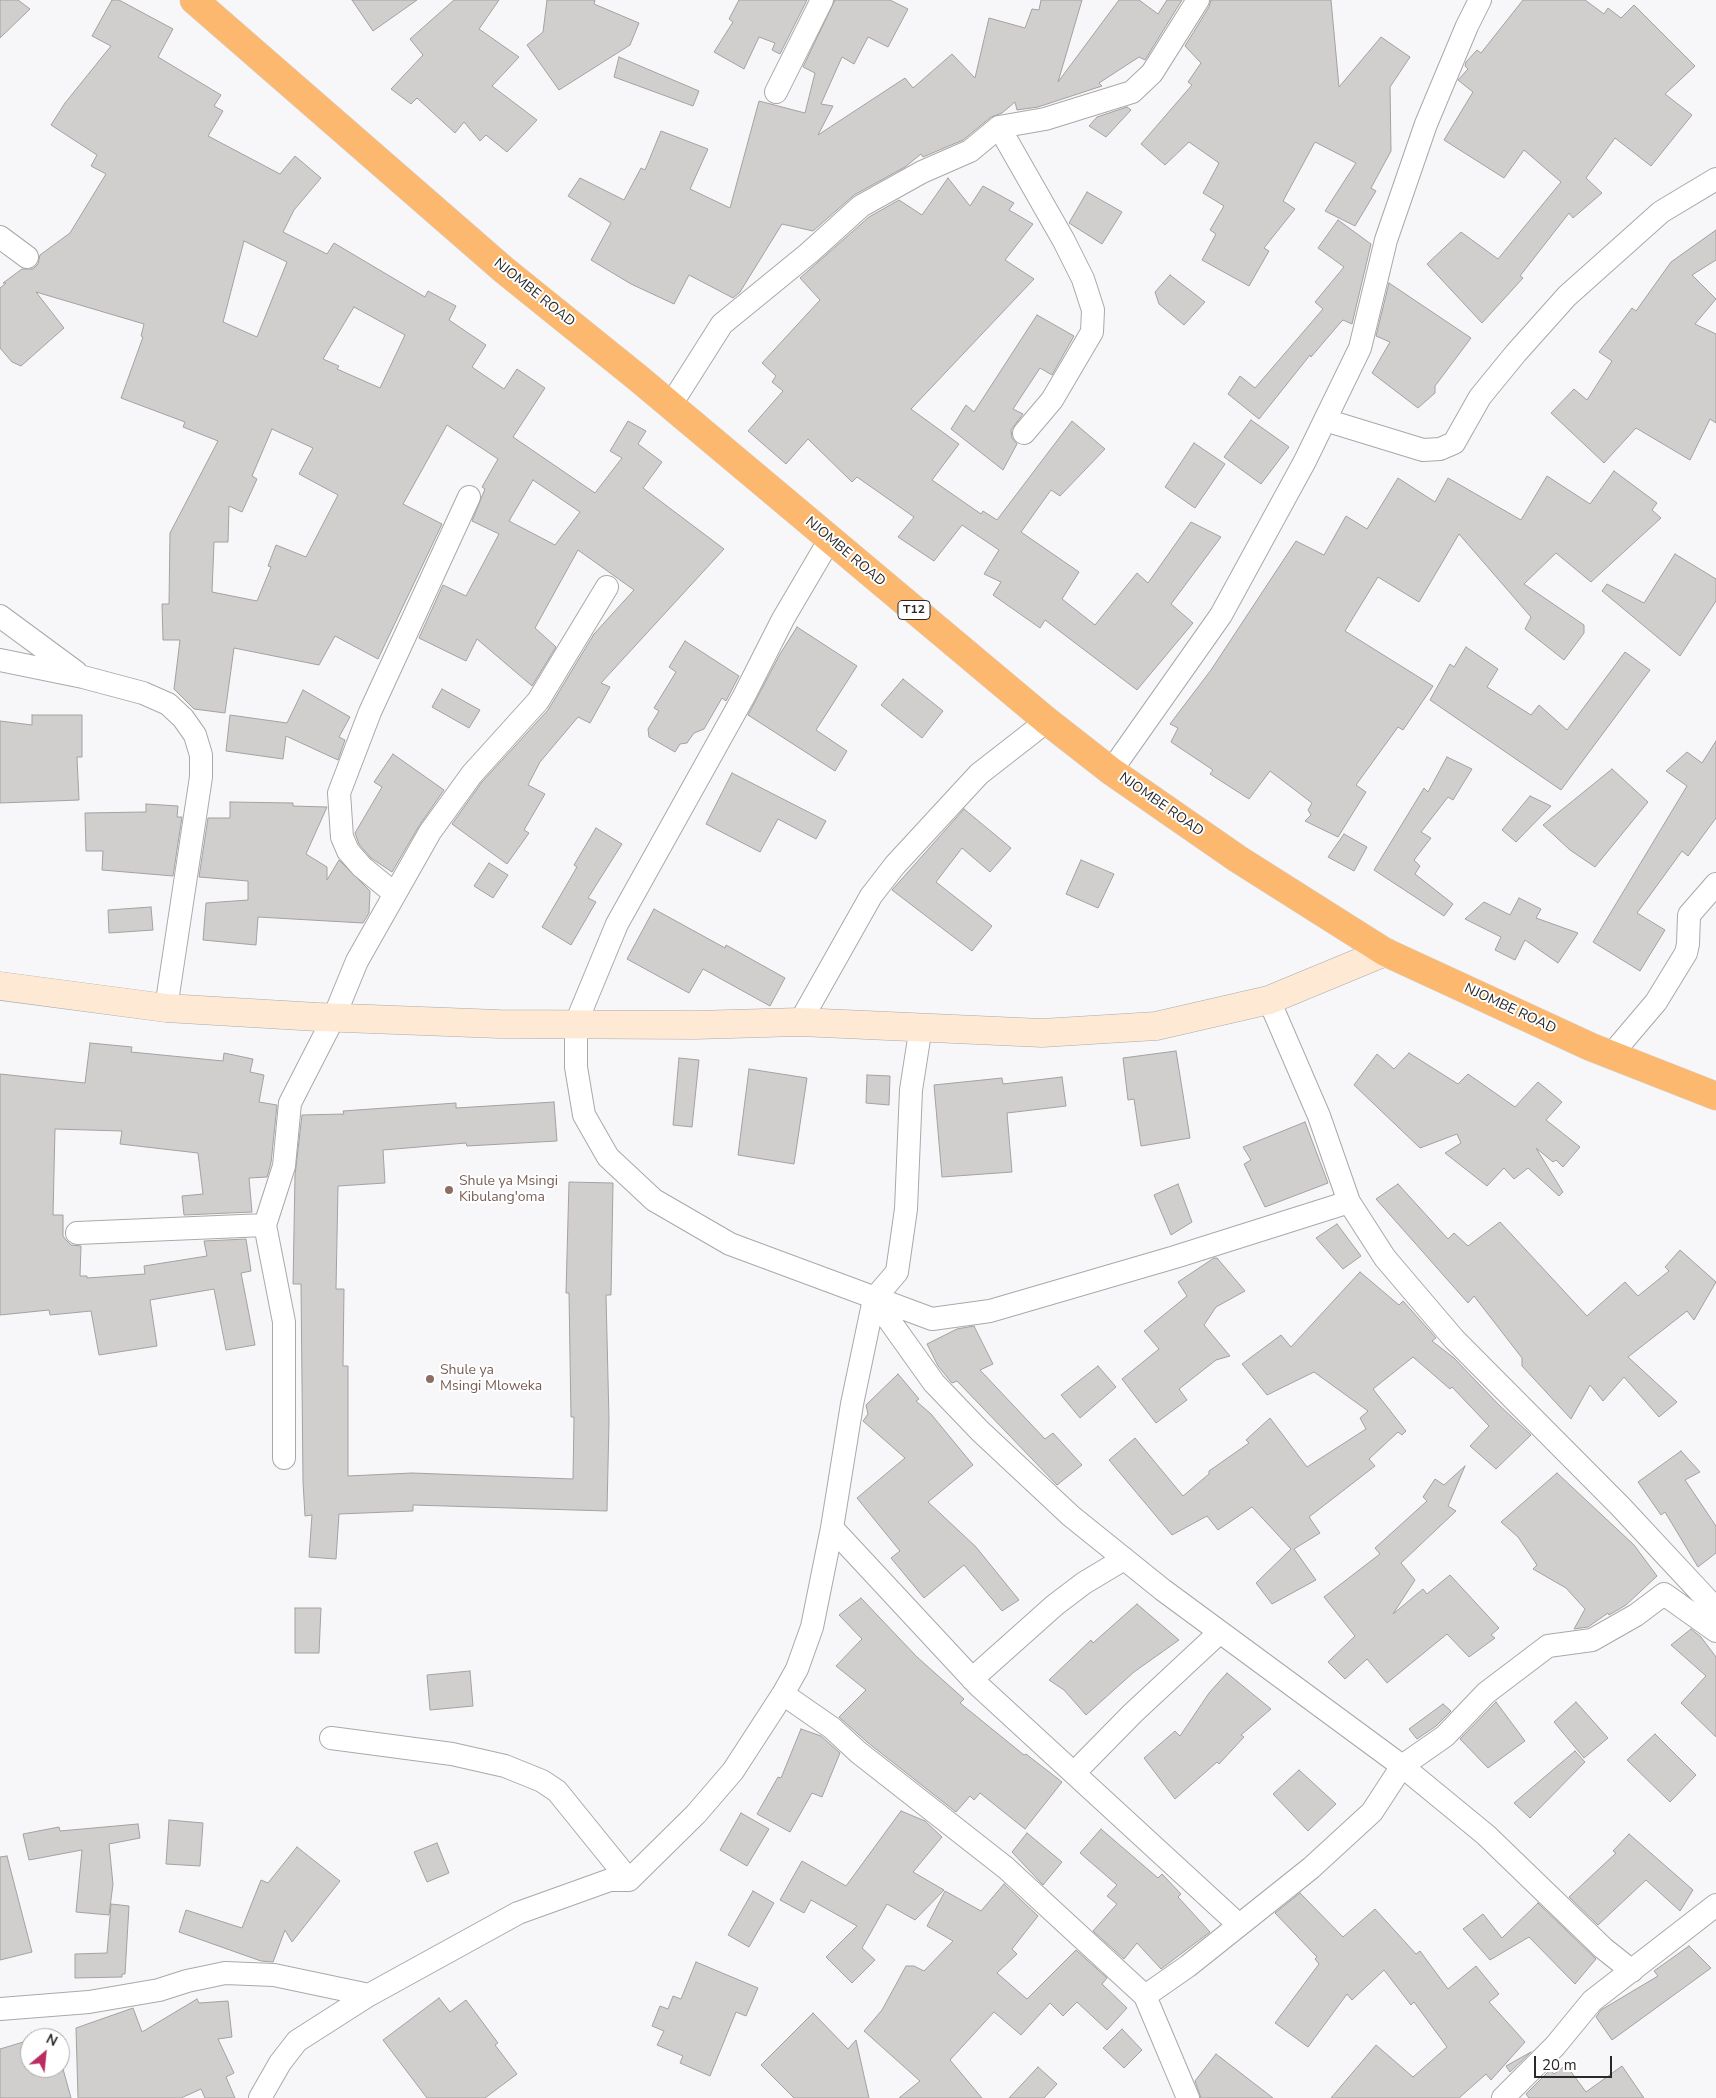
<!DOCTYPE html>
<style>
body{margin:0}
#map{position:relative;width:1716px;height:2098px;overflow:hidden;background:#f7f7f9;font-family:"Nunito Sans",sans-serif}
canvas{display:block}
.north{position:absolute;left:20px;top:2028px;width:50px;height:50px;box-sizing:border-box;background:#fff;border:1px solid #a9a9aa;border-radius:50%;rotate:28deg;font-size:14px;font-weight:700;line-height:20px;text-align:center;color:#29292a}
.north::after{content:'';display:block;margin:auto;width:18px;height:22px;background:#ba2d60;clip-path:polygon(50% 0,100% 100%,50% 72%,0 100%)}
.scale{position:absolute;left:1534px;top:2056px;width:78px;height:22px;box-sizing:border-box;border:2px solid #29292a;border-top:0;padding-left:6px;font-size:15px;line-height:18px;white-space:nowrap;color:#29292a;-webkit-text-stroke:4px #fff;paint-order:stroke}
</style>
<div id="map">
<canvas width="1716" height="2098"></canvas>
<div class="north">N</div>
<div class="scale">20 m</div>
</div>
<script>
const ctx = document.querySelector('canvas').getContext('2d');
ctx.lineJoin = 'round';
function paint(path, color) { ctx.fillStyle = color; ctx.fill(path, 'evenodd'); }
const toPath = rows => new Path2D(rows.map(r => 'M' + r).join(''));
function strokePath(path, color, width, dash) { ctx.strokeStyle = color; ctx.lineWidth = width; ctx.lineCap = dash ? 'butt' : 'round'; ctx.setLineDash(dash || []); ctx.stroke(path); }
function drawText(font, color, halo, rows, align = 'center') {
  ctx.font = font + ' "Nunito Sans",sans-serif'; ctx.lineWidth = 4; ctx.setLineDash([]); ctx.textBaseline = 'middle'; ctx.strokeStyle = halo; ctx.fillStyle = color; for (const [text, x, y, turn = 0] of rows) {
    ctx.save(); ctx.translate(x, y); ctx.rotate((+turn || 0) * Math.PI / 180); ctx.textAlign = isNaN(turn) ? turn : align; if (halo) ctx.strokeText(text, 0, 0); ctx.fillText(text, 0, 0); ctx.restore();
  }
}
const building = toPath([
 [0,0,18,0,30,9,0,38,0,0],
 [112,0,119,0,173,29,158,57,221,95,214,106,223,111,208,136,280,174,295,156,321,178,294,210,283,232,327,254,334,243,425,297,428,291,456,306,449,320,486,345,472,367,504,389,517,369,545,388,513,437,595,493,622,458,610,451,628,421,646,431,638,444,662,462,643,488,724,549,601,683,610,687,590,723,578,717,540,762,528,785,545,794,524,830,529,833,507,864,452,824,482,782,548,710,594,634,634,590,578,550,535,628,556,647,532,686,477,639,466,661,419,638,443,585,466,596,499,534,472,521,485,489,482,487,498,459,447,425,403,504,442,524,378,659,335,636,319,665,234,648,225,713,194,709,174,689,180,640,163,640,162,604,169,604,170,533,218,441,183,427,185,422,121,398,143,337,141,336,144,324,36,292,64,328,21,366,12,362,0,348,0,288,6,283,3,283,22,269,33,269,38,264,40,255,70,233,106,174,91,166,97,155,51,125,65,103,111,46,92,36,112,0],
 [244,241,287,262,257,337,223,322,244,241],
 [354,307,405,335,380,388,337,369,339,366,323,359,354,307],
 [272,429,313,448,299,474,338,495,306,557,276,545,268,566,271,567,257,601,212,592,214,542,228,542,229,506,242,512,257,479,252,476,272,429],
 [533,480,580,512,555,545,509,521,533,480],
 [352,0,417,0,373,31,352,0],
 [454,0,499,0,479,29,519,57,492,86,537,120,507,152,486,135,480,141,464,122,455,133,417,98,411,104,391,89,423,55,410,39,454,0],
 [547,0,595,0,594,4,639,23,630,45,559,90,527,45,543,32,547,0],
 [739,0,807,0,780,54,772,50,775,43,759,37,744,69,714,52,733,22,729,19,739,0],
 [835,0,890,0,908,9,888,47,868,37,854,64,842,57,821,104,833,106,818,135,905,78,913,88,952,54,975,78,989,18,1025,28,1032,9,1039,10,1041,0,1082,0,1058,82,1119,0,1139,0,1158,14,1167,0,1182,0,1145,60,1139,57,1099,83,1102,86,1038,107,1017,110,1015,102,1002,113,991,117,963,140,923,157,921,154,905,167,854,195,813,231,782,224,740,292,733,298,689,275,674,304,631,284,591,260,611,223,568,196,580,178,624,200,641,168,645,170,661,131,708,149,690,189,730,208,759,101,805,113,815,73,803,67,835,0],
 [1211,0,1331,0,1339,87,1381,37,1410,57,1390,87,1391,151,1371,188,1376,191,1355,226,1325,211,1356,163,1315,142,1283,201,1295,209,1264,248,1269,251,1249,286,1202,260,1216,234,1210,230,1224,206,1203,193,1219,163,1189,142,1165,165,1141,144,1192,85,1188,82,1201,63,1185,46,1209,7,1211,0],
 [1523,0,1585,0,1604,14,1608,8,1621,18,1634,5,1695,66,1665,94,1692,115,1651,166,1615,138,1586,178,1602,193,1573,218,1569,213,1520,276,1523,278,1482,323,1427,264,1461,232,1498,259,1561,182,1524,150,1504,178,1444,140,1473,92,1458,80,1468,69,1465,66,1466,62,1477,50,1481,53,1523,0],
 [619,57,699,91,693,106,614,77,619,57],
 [1127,107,1131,110,1106,137,1089,126,1097,117,1127,107],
 [948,178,970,206,983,186,1014,203,1009,210,1033,224,1005,260,1034,279,911,409,959,444,932,480,981,514,983,511,997,520,1072,421,1105,449,1060,496,1051,490,1021,532,1079,572,1062,599,1095,625,1137,573,1148,583,1191,522,1221,537,1171,604,1193,623,1137,690,1045,620,1040,628,993,595,1001,582,984,574,999,550,962,525,934,561,898,537,914,517,857,477,852,482,808,439,786,464,748,431,783,391,772,382,776,376,762,363,820,300,800,278,869,217,899,200,922,215,948,178],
 [1087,192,1122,212,1102,244,1069,223,1087,192],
 [1338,220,1371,244,1352,324,1343,320,1340,323,1311,357,1310,355,1259,419,1228,394,1240,376,1255,388,1323,309,1315,302,1344,267,1318,248,1338,220],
 [1716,230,1716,260,1692,275,1716,299,1695,324,1716,334,1716,423,1710,419,1690,460,1636,428,1604,463,1551,413,1574,389,1587,400,1612,361,1599,352,1632,308,1636,311,1671,262,1716,230],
 [1170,275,1205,302,1184,325,1159,304,1155,292,1170,275],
 [1389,283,1471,338,1435,386,1435,393,1418,408,1372,373,1390,342,1376,336,1389,283],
 [1037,315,1074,336,1052,375,1040,368,1013,409,1023,414,1011,430,1012,438,1017,444,1003,470,951,429,966,405,974,412,1037,315],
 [1251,420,1289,447,1261,484,1224,457,1251,420],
 [1194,443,1225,464,1195,508,1165,487,1194,443],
 [1614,471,1657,503,1652,510,1661,518,1591,582,1556,553,1524,584,1584,625,1584,633,1564,660,1525,629,1531,617,1459,534,1419,602,1378,577,1345,631,1433,686,1403,730,1398,727,1356,785,1366,792,1338,837,1305,821,1311,815,1308,810,1312,803,1270,771,1249,799,1210,774,1213,770,1171,742,1178,728,1170,724,1211,670,1296,541,1324,555,1346,516,1367,529,1398,478,1435,502,1448,478,1521,520,1547,476,1590,504,1614,471],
 [1675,554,1716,579,1716,601,1680,656,1602,591,1607,584,1644,603,1675,554],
 [797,627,857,666,816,730,847,751,835,771,748,715,780,654,797,627],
 [685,641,739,676,726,701,722,698,704,729,694,733,687,743,680,744,675,752,649,737,648,729,659,711,654,708,676,672,669,667,685,641],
 [1466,647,1498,669,1487,687,1531,715,1539,705,1567,730,1625,652,1650,670,1561,790,1430,700,1450,664,1454,667,1466,647],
 [903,679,943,711,922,738,881,705,903,679],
 [442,689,480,710,469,728,432,707,442,689],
 [303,690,350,717,339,737,345,740,338,760,286,736,283,759,226,751,230,715,287,723,303,690],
 [32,715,82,715,82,757,77,757,79,800,0,803,0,721,32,725,32,715],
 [1716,741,1716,818,1688,856,1682,851,1637,913,1665,930,1640,971,1593,942,1687,786,1666,771,1687,752,1702,763,1716,741],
 [393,754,444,790,419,826,392,872,371,858,359,844,355,833,382,787,374,782,393,754],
 [1447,757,1472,769,1453,800,1448,797,1421,832,1431,838,1414,860,1420,866,1415,874,1453,904,1444,916,1374,870,1424,788,1428,792,1447,757],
 [1612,769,1648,802,1595,867,1570,850,1543,825,1612,769],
 [732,773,826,821,816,839,778,819,760,852,706,824,732,773],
 [1530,796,1551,806,1516,842,1502,830,1530,796],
 [230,802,293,803,293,806,327,807,306,854,327,867,327,880,339,860,370,891,369,913,363,923,258,917,256,945,203,940,206,903,248,900,248,881,199,877,208,818,230,818,230,802],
 [146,804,178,806,177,817,182,817,173,876,102,870,103,851,86,851,85,813,146,812,146,804],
 [964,809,1011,848,990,872,962,848,936,882,992,926,972,951,892,890,964,809],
 [596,828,622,844,588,898,596,902,571,945,542,927,577,867,574,865,596,828],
 [1344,834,1367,847,1354,871,1328,857,1344,834],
 [1081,860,1114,874,1098,908,1066,894,1081,860],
 [489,863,508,875,493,898,474,886,489,863],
 [1519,898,1541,909,1536,918,1578,933,1558,963,1525,940,1515,960,1495,950,1501,937,1465,919,1484,902,1510,915,1519,898],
 [151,907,153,930,109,933,108,910,151,907],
 [654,909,725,948,726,945,785,978,770,1006,703,969,689,993,627,959,654,909],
 [90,1043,132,1047,131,1052,223,1061,224,1053,253,1059,250,1072,264,1075,259,1102,277,1105,271,1163,267,1177,249,1178,252,1212,184,1215,182,1196,203,1194,198,1153,120,1144,122,1131,55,1129,53,1215,63,1215,63,1236,66,1240,71,1245,81,1246,80,1276,87,1276,87,1278,145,1274,144,1266,207,1256,204,1241,246,1239,251,1271,241,1273,255,1345,226,1350,214,1289,150,1300,157,1346,99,1355,91,1311,50,1315,49,1310,0,1315,0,1074,85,1083,90,1043],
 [1176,1051,1190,1138,1141,1146,1134,1099,1128,1100,1123,1058,1176,1051],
 [1409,1053,1458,1084,1468,1074,1515,1107,1538,1082,1562,1102,1546,1120,1580,1147,1563,1167,1556,1160,1553,1162,1536,1148,1563,1192,1559,1196,1528,1168,1514,1179,1504,1168,1487,1186,1445,1153,1461,1143,1457,1134,1420,1148,1354,1085,1377,1054,1394,1069,1409,1053],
 [679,1058,699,1060,692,1127,673,1125,679,1058],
 [749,1069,807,1078,794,1164,738,1155,749,1069],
 [867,1075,890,1076,889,1105,866,1103,867,1075],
 [1062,1077,1066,1106,1007,1113,1012,1172,942,1177,934,1085,1002,1078,1003,1084,1062,1077],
 [554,1102,557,1141,467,1146,466,1143,383,1150,385,1183,338,1186,336,1289,344,1289,343,1366,348,1366,348,1476,412,1473,573,1479,574,1417,571,1417,569,1293,566,1293,569,1182,613,1183,611,1295,606,1295,609,1420,607,1511,413,1505,413,1511,339,1514,336,1559,309,1557,312,1515,305,1516,303,1482,301,1284,293,1284,295,1175,302,1115,344,1114,343,1111,456,1103,456,1108,554,1102],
 [1305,1122,1328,1183,1265,1207,1244,1164,1251,1160,1243,1147,1305,1122],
 [1178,1184,1192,1222,1171,1235,1154,1195,1178,1184],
 [1398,1184,1448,1239,1454,1233,1468,1246,1500,1222,1587,1316,1625,1282,1638,1296,1669,1271,1665,1267,1680,1250,1716,1282,1694,1320,1687,1311,1628,1357,1677,1402,1659,1417,1624,1377,1603,1401,1590,1385,1571,1419,1522,1366,1522,1358,1474,1296,1468,1303,1376,1199,1398,1184],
 [1337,1224,1361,1256,1343,1269,1316,1238,1337,1224],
 [1214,1258,1217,1258,1245,1291,1216,1307,1204,1325,1230,1356,1216,1360,1179,1389,1187,1400,1156,1423,1122,1379,1159,1349,1144,1331,1187,1296,1178,1282,1214,1258],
 [1360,1272,1399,1305,1403,1301,1436,1338,1432,1341,1454,1358,1499,1405,1531,1435,1496,1469,1470,1446,1489,1426,1452,1387,1450,1389,1413,1357,1373,1389,1406,1431,1402,1435,1398,1432,1369,1459,1375,1466,1309,1517,1320,1533,1294,1549,1316,1580,1272,1604,1256,1583,1291,1549,1252,1507,1218,1530,1207,1516,1172,1535,1109,1460,1135,1438,1183,1496,1209,1474,1209,1471,1249,1443,1246,1440,1270,1418,1307,1467,1366,1429,1360,1418,1368,1411,1314,1372,1267,1395,1242,1364,1281,1335,1291,1347,1360,1272],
 [974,1326,993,1364,980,1370,1045,1439,1053,1433,1082,1465,1057,1485,957,1381,952,1383,938,1366,927,1344,957,1329,974,1326],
 [1098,1366,1116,1387,1080,1418,1061,1395,1098,1366],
 [898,1374,919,1399,916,1401,931,1414,973,1465,928,1502,976,1547,1019,1600,1002,1611,964,1565,924,1598,891,1558,900,1551,857,1498,905,1458,863,1421,868,1414,866,1405,898,1374],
 [1681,1451,1700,1472,1685,1480,1716,1526,1716,1553,1698,1567,1665,1512,1661,1515,1638,1482,1681,1451],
 [1465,1466,1448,1506,1456,1511,1401,1563,1415,1580,1393,1614,1423,1589,1427,1594,1450,1575,1499,1628,1491,1635,1495,1638,1469,1657,1447,1634,1387,1683,1367,1659,1345,1679,1328,1662,1355,1636,1324,1597,1380,1554,1375,1548,1427,1501,1423,1497,1435,1479,1444,1485,1465,1466],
 [1557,1473,1634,1545,1657,1576,1626,1605,1609,1615,1608,1613,1588,1627,1574,1629,1585,1609,1566,1588,1533,1569,1537,1565,1518,1537,1501,1522,1557,1473],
 [861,1598,917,1657,964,1699,960,1703,1024,1755,1026,1754,1062,1782,1025,1829,980,1793,974,1800,970,1796,956,1812,867,1742,839,1717,866,1690,836,1666,862,1639,839,1615,861,1598],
 [1137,1604,1179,1640,1134,1672,1086,1715,1064,1690,1049,1680,1091,1640,1093,1643,1137,1604],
 [295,1608,321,1608,319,1653,295,1653,295,1608],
 [1691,1629,1701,1637,1716,1657,1716,1737,1681,1703,1706,1676,1671,1645,1691,1629],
 [470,1671,473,1706,430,1710,427,1675,470,1671],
 [1227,1673,1271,1709,1241,1735,1244,1737,1219,1764,1217,1762,1175,1799,1144,1758,1175,1731,1180,1736,1209,1693,1227,1673],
 [1496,1702,1525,1741,1488,1768,1460,1739,1496,1702],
 [1576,1702,1608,1738,1584,1758,1554,1722,1576,1702],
 [1443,1704,1451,1711,1436,1726,1417,1739,1409,1729,1443,1704],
 [801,1729,821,1736,840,1753,822,1797,812,1793,790,1832,757,1814,778,1777,781,1778,801,1729],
 [1655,1734,1696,1775,1670,1802,1627,1760,1655,1734],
 [1575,1751,1585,1762,1530,1818,1514,1803,1575,1751],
 [1299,1770,1336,1804,1308,1831,1273,1794,1299,1770],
 [901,1811,925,1821,942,1837,913,1872,944,1890,915,1920,887,1904,862,1948,875,1960,852,1983,826,1957,857,1926,811,1900,804,1913,780,1900,802,1861,846,1886,901,1811],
 [741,1813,769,1829,747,1866,720,1850,741,1813],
 [169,1820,203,1823,200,1866,166,1864,169,1820],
 [138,1824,140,1838,109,1844,113,1884,109,1915,76,1912,82,1850,29,1860,23,1834,59,1827,60,1831,138,1824],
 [1101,1829,1158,1878,1162,1874,1181,1894,1178,1897,1210,1932,1161,1969,1137,1943,1124,1959,1093,1931,1117,1904,1107,1896,1117,1885,1080,1853,1101,1829],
 [1027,1833,1062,1862,1043,1885,1012,1852,1027,1833],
 [1629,1834,1693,1890,1680,1911,1646,1880,1598,1925,1569,1897,1616,1853,1613,1851,1629,1834],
 [437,1843,449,1873,427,1882,414,1852,437,1843],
 [297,1847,340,1881,292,1942,285,1930,273,1962,261,1961,179,1932,186,1910,242,1928,261,1880,268,1883,297,1847],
 [7,1856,32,1952,0,1960,0,1857,7,1856],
 [1004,1884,1038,1916,1012,1949,1017,1954,997,1973,1027,1999,1076,1950,1107,1978,1102,1984,1127,2008,1107,2030,1077,2002,1063,2016,1050,2003,1021,2035,994,2012,950,2060,982,2098,899,2098,920,2081,864,2031,882,2010,906,1966,914,1966,924,1971,953,1941,927,1926,945,1891,981,1911,1004,1884],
 [753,1891,774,1903,749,1947,728,1935,753,1891],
 [1300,1893,1343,1937,1375,1909,1416,1954,1420,1951,1448,1989,1476,1966,1499,1994,1489,2002,1525,2042,1491,2080,1486,2074,1459,2098,1331,2098,1376,2045,1413,2077,1447,2047,1414,2002,1411,2005,1384,1970,1352,2000,1347,1994,1308,2047,1275,2023,1319,1964,1315,1959,1317,1957,1275,1913,1300,1893],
 [1538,1903,1596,1959,1575,1984,1529,1937,1490,1960,1463,1929,1483,1914,1502,1938,1538,1903],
 [111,1904,129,1906,125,1974,122,1974,122,1977,75,1978,75,1954,107,1953,111,1904],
 [1689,1946,1711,1968,1612,2040,1596,2017,1601,2010,1658,1976,1654,1971,1689,1946],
 [696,1962,758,1988,746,2016,736,2012,710,2076,680,2063,683,2056,657,2045,664,2031,652,2026,660,2006,668,2009,673,1996,681,1999,696,1962],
 [439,1998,450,2012,466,2000,498,2043,495,2045,517,2074,485,2098,427,2098,383,2040,439,1998],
 [197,1999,199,2003,228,2001,232,2037,218,2039,234,2073,226,2077,235,2098,205,2098,201,2089,181,2098,78,2098,76,2028,133,2008,142,2032,197,1999],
 [813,2013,848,2049,856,2040,869,2098,794,2098,761,2065,813,2013],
 [1122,2029,1142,2050,1124,2068,1103,2048,1122,2029],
 [30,2040,30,2068,60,2068,60,2058,71,2098,0,2098,0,2049,30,2040],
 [1531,2052,1510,2072,1506,2066,1531,2052],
 [1216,2054,1273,2098,1201,2098,1195,2081,1216,2054],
 [1566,2065,1586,2092,1622,2066,1644,2098,1529,2098,1526,2094,1550,2070,1554,2074,1566,2065],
 [1038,2067,1057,2084,1044,2098,1009,2098,1038,2067]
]);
const street = toPath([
 [776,92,822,0],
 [999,127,1064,241,1083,279,1093,310,1092,332,1052,400,1024,433],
 [0,237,27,257],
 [670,406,722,324,809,253,861,206,922,172,970,151,999,127,1045,119,1132,92,1152,73,1198,0],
 [1325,420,1423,450,1440,449,1454,443,1480,397,1516,353,1567,296,1661,212,1716,179],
 [830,539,783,619,744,696,617,924,576,1023,576,1067,584,1115,608,1157,654,1200,730,1244,932,1319,990,1311,1175,1257,1349,1202],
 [0,616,76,672],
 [0,660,83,677,143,693,168,704,183,718,195,735,201,755,201,777,166,1008],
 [1111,771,1221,615,1305,461,1360,348,1386,240,1426,124,1467,26,1480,0],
 [395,894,362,867,348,851,342,837,339,793,370,712,469,497],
 [1269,1000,1319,1116,1349,1202,1385,1258,1454,1339,1620,1506,1716,1609],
 [800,1022,871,896,895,865,979,774,1047,721],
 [921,1026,911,1090,906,1209,897,1272,874,1299,934,1383,980,1431,1071,1516,1163,1590,1402,1766,1486,1835,1603,1948,1632,1971],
 [1611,1055,1656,1002,1686,953,1688,944,1689,915,1716,884],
 [77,1233,265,1225],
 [284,1458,284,1322,265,1225,284,1166,290,1103,334,1017,357,961,430,832,472,774,538,701,607,587],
 [832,1528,979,1686,1239,1925],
 [972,1679,1055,1605,1084,1583,1124,1559],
 [783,1694,832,1728,858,1752,1006,1868,1145,1996,1188,2098],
 [331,1738,452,1754,505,1766,542,1781,557,1791,629,1880],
 [1074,1773,1133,1713,1220,1632],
 [1145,1996,1188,1966,1311,1868,1372,1812,1402,1766,1445,1736,1486,1693,1548,1646,1592,1640,1636,1615,1664,1594,1716,1631],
 [0,2009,89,2002,159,1990,187,1981,225,1973,274,1975,369,1995],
 [260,2098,280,2063,297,2041,369,1995,518,1913,610,1880,629,1880,696,1814,733,1771,783,1694,797,1669,812,1627,832,1528,852,1404,874,1299],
 [1503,2098,1555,2046,1592,2001,1716,1905]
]);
const secondary = toPath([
 [0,986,166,1008,318,1017,499,1024,695,1025,800,1022,1042,1033,1156,1026,1269,1000,1385,952]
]);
const highway = toPath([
 [194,0,504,270,638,378,1047,721,1111,771,1238,859,1385,952,1591,1047,1716,1096]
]);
const markers = [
 [449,1190,5,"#8d6e63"],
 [430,1379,5,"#8d6e63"]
];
const shields = [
 [914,610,32]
];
const shieldNames = [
 ["T12",914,610]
];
const streetNames = [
 ["NJOMBE ROAD",534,293,39],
 ["NJOMBE ROAD",845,552,40],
 ["NJOMBE ROAD",1161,805,35],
 ["NJOMBE ROAD",1510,1009,25]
];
const educationNames = [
 ["Shule ya Msingi",459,1182],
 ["Kibulang'oma",459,1198],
 ["Shule ya",440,1371],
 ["Msingi Mloweka",440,1387]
];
paint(building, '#d0cfcd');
strokePath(building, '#a3a2a1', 1);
strokePath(street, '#a9a9ab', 24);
strokePath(secondary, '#a9a9ab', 29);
strokePath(highway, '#d4d4d4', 29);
strokePath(street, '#fff', 22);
strokePath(secondary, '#feead4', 28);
strokePath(highway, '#fcb86f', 28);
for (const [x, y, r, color] of markers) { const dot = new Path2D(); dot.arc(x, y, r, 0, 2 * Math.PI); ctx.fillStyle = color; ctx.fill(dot); strokePath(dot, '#fff', 2); }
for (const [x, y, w] of shields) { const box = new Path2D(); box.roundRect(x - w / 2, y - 9.5, w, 19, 4); ctx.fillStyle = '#fff'; ctx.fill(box); strokePath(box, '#29292a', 1); }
drawText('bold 12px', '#29292a', null, shieldNames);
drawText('14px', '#29292a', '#fff', streetNames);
drawText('14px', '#785e54', '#fff', educationNames, 'left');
</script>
